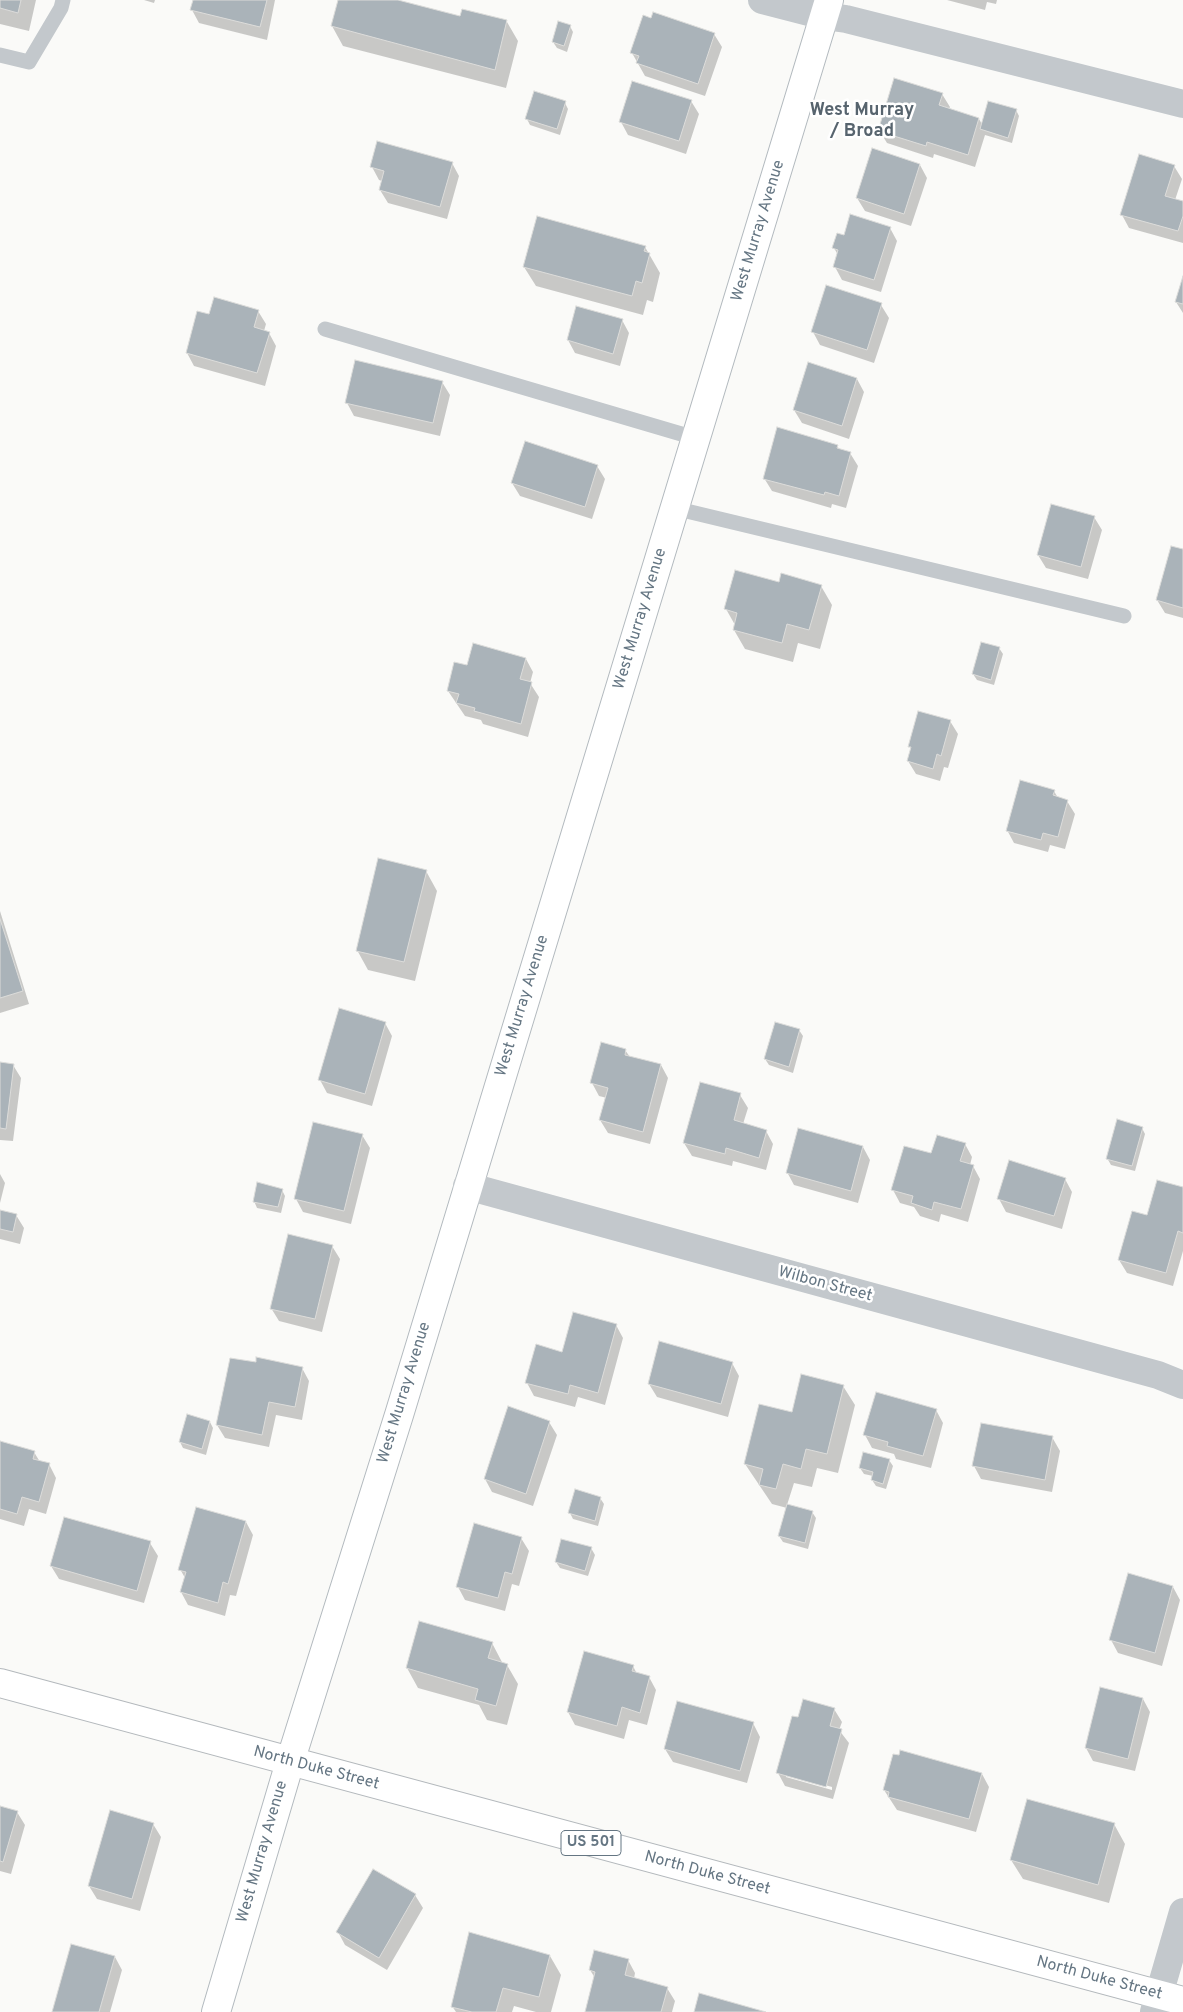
<!DOCTYPE html>
<style>
body{margin:0}
canvas{display:block;background:#fafaf8}
</style>
<canvas width="1183" height="2012"></canvas>
<script>
const ctx = document.querySelector('canvas').getContext('2d');
ctx.lineJoin = 'round';
function paint(path, color) { ctx.fillStyle = color; ctx.fill(path, 'evenodd'); }
const toPath = rows => new Path2D(rows.map(r => 'M' + r).join(''));
function strokePath(path, color, width, dash) { ctx.strokeStyle = color; ctx.lineWidth = width; ctx.lineCap = dash ? 'butt' : 'round'; ctx.setLineDash(dash || []); ctx.stroke(path); }
function drawText(font, color, halo, rows, align = 'center') {
  ctx.font = font + ' Overpass,sans-serif'; ctx.lineWidth = 5; ctx.setLineDash([]); ctx.textBaseline = 'middle'; ctx.strokeStyle = halo; ctx.fillStyle = color; for (const [text, x, y, turn = 0] of rows) {
    ctx.save(); ctx.translate(x, y); ctx.rotate((+turn || 0) * Math.PI / 180); ctx.textAlign = isNaN(turn) ? turn : align; if (halo) ctx.strokeText(text, 0, 0); ctx.fillText(text, 0, 0); ctx.restore();
  }
}
const shadow = toPath([
 [0,0,36,0,29,31,0,24],
 [144,0,155,0,154,3],
 [194,0,275,0,267,40,199,23,192,10],
 [339,0,393,0,461,17,507,22,518,41,506,88,343,46,332,26],
 [947,0,997,0,996,4,987,2,985,10],
 [570,26,573,32,567,52,557,48,553,42],
 [714,34,722,47,705,96,645,76,632,53],
 [942,94,950,107,949,109,979,119,983,126,1016,110,1019,116,1012,143,985,135,975,167,934,154,933,158,887,143,879,130],
 [691,101,699,114,686,154,628,135,621,122],
 [565,103,568,109,560,135,530,125,527,119],
 [452,163,459,176,447,219,388,203,380,190,382,181,379,180,372,167],
 [920,165,927,178,911,226,865,211,857,198],
 [1174,166,1182,179,1175,200,1183,203,1183,243,1129,228,1122,215],
 [890,228,897,241,881,292,842,280,835,267,838,255,834,248,844,237],
 [645,247,660,273,653,302,647,300,643,315,536,286,524,267],
 [1183,281,1183,313,1176,302],
 [881,305,889,318,874,363,820,345,813,332],
 [258,311,266,324,264,331,269,333,276,346,265,386,194,366,187,353,210,316],
 [622,320,629,333,620,366,575,353,568,340],
 [857,379,864,392,849,439,802,423,794,410],
 [442,382,450,395,440,436,354,416,347,403],
 [837,446,840,450,850,453,858,466,846,508,832,504,831,508,772,491,764,478],
 [597,466,605,479,592,519,520,496,512,483],
 [1094,517,1102,530,1088,579,1046,568,1038,555],
 [1183,550,1183,618,1165,613,1157,600],
 [780,584,821,586,832,605,820,649,798,643,793,662,745,649,734,630,735,625,726,609],
 [999,648,1003,654,994,685,977,680,973,674],
 [526,659,533,672,530,683,539,697,528,737,483,724,481,720,465,716,448,691,468,666],
 [950,721,958,734,948,768,944,767,940,781,916,774,908,761,912,750,909,746],
 [1054,791,1058,798,1067,801,1075,814,1065,849,1050,845,1048,852,1014,843,1007,830],
 [426,871,437,891,415,981,368,970,357,950],
 [0,911,29,1004,0,1013],
 [385,1023,392,1036,372,1106,327,1093,320,1080],
 [799,1030,803,1036,793,1073,769,1065,765,1059],
 [625,1050,630,1057,661,1065,668,1078,650,1144,608,1133,600,1120,607,1098,599,1096,592,1083],
 [0,1063,13,1065,21,1078,13,1141,0,1140],
 [740,1095,748,1108,743,1124,766,1131,773,1144,766,1170,733,1161,732,1166,692,1156,684,1143],
 [1142,1128,1145,1134,1135,1171,1111,1165,1107,1158],
 [362,1135,370,1148,351,1224,303,1212,296,1199],
 [965,1144,972,1157,970,1165,973,1166,980,1179,968,1222,941,1214,939,1222,920,1216,914,1207,900,1203,893,1190,932,1155],
 [863,1147,870,1160,858,1203,794,1185,787,1172],
 [0,1174,5,1183,0,1203],
 [1065,1179,1072,1192,1062,1229,1006,1212,999,1199],
 [1183,1189,1183,1251,1173,1286,1127,1273,1119,1260,1148,1216],
 [282,1190,285,1196,281,1213,257,1208,254,1201],
 [0,1211,16,1215,24,1228,20,1244,0,1239],
 [332,1246,340,1259,322,1332,279,1321,271,1308],
 [616,1325,623,1338,605,1405,578,1397,575,1407,534,1396,527,1383,563,1353],
 [732,1363,739,1376,728,1417,657,1397,649,1384],
 [302,1368,309,1381,302,1420,276,1415,269,1447,225,1438,217,1425],
 [843,1386,855,1405,838,1473,817,1468,812,1487,794,1483,787,1505,812,1512,816,1518,808,1549,783,1542,779,1536,787,1508,772,1504,745,1464,793,1413],
 [936,1410,943,1423,931,1468,896,1459,894,1454,872,1448,865,1435],
 [188,1416,210,1422,213,1428,206,1455,183,1448,180,1442],
 [549,1422,557,1435,533,1506,492,1492,485,1479],
 [1052,1437,1060,1451,1052,1492,981,1479,974,1466],
 [0,1443,34,1452,40,1462,49,1464,56,1478,46,1514,29,1509,24,1526,0,1519],
 [889,1460,893,1466,886,1489,876,1486,872,1480,873,1476,864,1474,860,1468],
 [600,1498,604,1504,598,1526,573,1519,570,1513],
 [246,1522,253,1535,236,1596,230,1595,225,1616,188,1605,181,1592,185,1578,180,1569],
 [521,1538,529,1551,519,1586,512,1584,505,1611,465,1600,458,1587],
 [150,1543,158,1556,144,1603,59,1579,51,1566],
 [591,1548,595,1555,588,1576,560,1568,556,1562],
 [1173,1587,1180,1600,1162,1666,1118,1653,1111,1640],
 [492,1643,503,1664,507,1665,518,1684,507,1725,487,1720,479,1705,418,1688,407,1668],
 [633,1666,637,1674,649,1677,656,1690,647,1725,629,1720,624,1739,575,1725,568,1712],
 [1143,1699,1150,1712,1135,1771,1093,1761,1086,1748],
 [834,1709,842,1722,839,1730,849,1743,833,1799,785,1786,778,1773,799,1719],
 [786,1774,832,1787,832,1790,786,1777],
 [753,1723,760,1737,747,1783,673,1762,665,1749],
 [982,1774,989,1787,976,1832,897,1810,884,1790],
 [0,1807,17,1812,25,1825,11,1874,0,1871],
 [153,1824,161,1837,140,1911,97,1899,89,1886],
 [1114,1824,1125,1844,1109,1903,1023,1879,1011,1860],
 [373,1871,415,1895,423,1908,387,1970,345,1945,338,1932],
 [550,1956,561,1975,551,2012,536,2012,514,2006,512,2012,456,2012,452,2006],
 [115,1957,122,1970,110,2012,53,2012],
 [628,1960,635,1973,634,1979,667,1988,675,2001,672,2012,586,2012,595,1978,590,1970]
]);
const building = toPath([
 [0,0,21,0,18,13,0,8,0,0],
 [193,0,267,0,260,27,190,10,193,0],
 [338,0,398,0,460,16,462,9,507,20,495,70,331,26,338,0],
 [653,12,715,33,698,84,636,63,639,56,630,53,643,15,651,18,653,12],
 [558,21,571,25,564,46,552,42,558,21],
 [894,78,943,93,939,105,979,118,968,155,927,142,926,146,878,131,894,78],
 [632,81,692,100,679,141,619,122,632,81],
 [534,91,566,101,557,129,525,119,534,91],
 [988,101,1017,109,1008,138,980,129,988,101],
 [377,141,453,162,440,207,379,190,384,171,370,167,377,141],
 [872,148,920,164,904,214,856,198,872,148],
 [1139,154,1175,165,1165,196,1183,201,1183,216,1178,231,1120,215,1139,154],
 [850,214,891,227,874,280,833,267,838,250,832,248,837,233,844,235,850,214],
 [537,216,646,246,644,251,650,253,642,283,636,281,632,296,523,267,537,216],
 [1183,276,1183,304,1175,302,1183,276],
 [826,285,882,303,867,350,811,332,826,285],
 [214,297,259,310,254,327,270,332,257,373,186,353,197,311,209,314,214,297],
 [576,306,623,319,613,354,567,340,576,306],
 [355,360,443,381,433,423,345,403,355,360],
 [808,362,857,378,842,426,793,410,808,362],
 [777,427,838,445,837,448,851,452,839,496,825,492,824,495,763,479,777,427],
 [525,441,598,465,585,507,511,483,525,441],
 [1051,504,1095,516,1081,567,1037,555,1051,504],
 [1171,546,1183,549,1183,608,1156,600,1171,546],
 [735,570,779,582,781,573,822,585,809,630,787,624,782,643,733,630,737,613,724,609,735,570],
 [981,642,1000,647,991,680,972,674,981,642],
 [473,643,526,658,520,679,532,682,521,724,474,711,475,708,456,703,459,694,447,691,454,662,467,665,473,643],
 [918,711,951,720,941,756,937,754,933,769,907,761,911,747,908,747,918,711],
 [1020,780,1055,790,1053,795,1068,800,1058,837,1043,833,1041,840,1006,831,1020,780],
 [378,858,427,870,404,962,356,951,378,858],
 [0,919,23,991,0,998,0,919],
 [339,1008,386,1022,365,1094,318,1080,339,1008],
 [775,1022,800,1029,789,1067,764,1059,775,1022],
 [601,1042,626,1049,625,1055,661,1064,643,1132,599,1120,608,1088,590,1083,601,1042],
 [0,1062,14,1064,6,1129,0,1128,0,1062],
 [700,1082,741,1093,734,1120,767,1130,759,1158,726,1148,725,1154,683,1143,700,1082],
 [1117,1119,1143,1127,1132,1166,1106,1159,1117,1119],
 [313,1122,363,1134,344,1211,294,1199,313,1122],
 [798,1128,863,1146,851,1191,786,1173,798,1128],
 [937,1135,966,1143,960,1161,974,1165,961,1209,934,1202,932,1210,911,1203,913,1196,891,1190,904,1146,931,1153,937,1135],
 [1009,1160,1066,1178,1054,1216,997,1199,1009,1160],
 [1157,1180,1183,1187,1183,1233,1178,1231,1166,1273,1118,1260,1132,1211,1147,1215,1157,1180],
 [257,1182,283,1189,278,1207,253,1202,257,1182],
 [0,1210,17,1214,13,1232,0,1229,0,1210],
 [288,1234,333,1245,315,1319,270,1309,288,1234],
 [573,1312,617,1324,598,1393,570,1385,568,1394,525,1383,536,1344,562,1352,573,1312],
 [659,1341,733,1362,721,1404,648,1384,659,1341],
 [256,1357,303,1367,295,1407,269,1402,262,1435,216,1425,230,1358,256,1362,256,1357],
 [801,1374,844,1385,827,1454,806,1449,801,1469,783,1464,776,1489,759,1485,763,1469,744,1464,759,1404,792,1412,801,1374],
 [876,1392,937,1409,923,1456,887,1446,888,1442,863,1435,876,1392],
 [508,1406,550,1421,526,1494,484,1479,508,1406],
 [187,1414,210,1421,202,1449,179,1442,187,1414],
 [981,1423,1053,1436,1045,1480,972,1466,981,1423],
 [0,1441,35,1451,33,1459,50,1463,39,1502,22,1497,17,1514,0,1509,0,1441],
 [863,1452,890,1459,883,1484,871,1480,873,1472,859,1468,863,1452],
 [575,1489,601,1497,595,1521,568,1513,575,1489],
 [787,1504,813,1511,805,1543,778,1536,787,1504],
 [196,1507,246,1521,228,1584,223,1582,218,1603,180,1592,186,1572,178,1570,196,1507],
 [64,1517,151,1541,137,1591,50,1566,64,1517],
 [474,1523,522,1537,512,1574,505,1572,498,1598,456,1587,474,1523],
 [561,1539,592,1547,585,1571,555,1562,561,1539],
 [1128,1573,1173,1586,1155,1653,1109,1640,1128,1573],
 [419,1621,493,1642,488,1658,508,1664,496,1706,475,1700,478,1689,406,1668,419,1621],
 [584,1651,634,1665,632,1671,650,1676,640,1713,622,1707,617,1726,567,1712,584,1651],
 [1100,1687,1143,1698,1128,1759,1085,1748,1100,1687],
 [803,1699,835,1708,830,1726,842,1729,826,1787,776,1773,792,1716,798,1717,803,1699],
 [677,1701,754,1722,740,1771,664,1749,677,1701],
 [900,1750,982,1773,969,1819,888,1797,889,1792,883,1790,893,1754,899,1755,900,1750],
 [1027,1799,1115,1823,1098,1885,1010,1860,1027,1799],
 [0,1806,18,1811,3,1862,0,1861,0,1806],
 [110,1810,154,1823,132,1899,88,1886,110,1810],
 [373,1869,416,1894,379,1958,336,1932,373,1869],
 [469,1932,550,1955,539,1997,503,1988,496,2012,472,2012,451,2007,469,1932],
 [71,1944,115,1956,99,2012,52,2012,71,1944],
 [594,1950,629,1959,625,1975,668,1987,661,2012,585,2012,595,1972,589,1970,594,1950],
 [699,1993,766,2012,694,2012,699,1993]
]);
const lane = toPath([
 [0,55,29,62,61,8,63,0],
 [325,329,695,438],
 [674,508,1124,616]
]);
const street = toPath([
 [762,0,824,16,846,19,1183,104],
 [467,1186,1158,1375,1183,1385],
 [1154,2012,1183,1912]
]);
const secondary = toPath([
 [216,2012,290,1762,399,1415,829,0]
]);
const highway = toPath([
 [0,1683,1183,2001]
]);
const shields = [
 [591,1843,60]
];
const shieldNames = [
 ["US 501",591,1843]
];
const streetNames = [
 ["West Murray Avenue",759,231,-73],
 ["West Murray Avenue",641,619,-73],
 ["West Murray Avenue",523,1006,-73],
 ["Wilbon Street",825,1285,15],
 ["West Murray Avenue",405,1393,-73],
 ["North Duke Street",316,1769,15],
 ["West Murray Avenue",263,1852,-74],
 ["North Duke Street",707,1874,15],
 ["North Duke Street",1099,1979,15]
];
const neighbourhoodNames = [
 ["West Murray",862,111],
 ["/ Broad",862,132]
];
paint(shadow, '#0003');
paint(building, '#aab3b9');
strokePath(building, '#dcdcda', 1);
strokePath(secondary, '#b3babf', 30);
strokePath(highway, '#b4b9bd', 30);
strokePath(lane, '#c3c8cc', 15);
strokePath(street, '#c3c8cc', 28);
strokePath(secondary, '#fff', 28);
strokePath(highway, '#fff', 28);
for (const [x, y, w] of shields) { const box = new Path2D(); box.roundRect(x - w / 2, y - 12.5, w, 25, 4); ctx.fillStyle = '#fff'; ctx.fill(box); strokePath(box, '#657683', 1); }
drawText('bold 15px', '#657683', null, shieldNames);
drawText('16px', '#657683', '#fff', streetNames);
drawText('bold 18px', '#57646e', '#fff', neighbourhoodNames);
</script>
